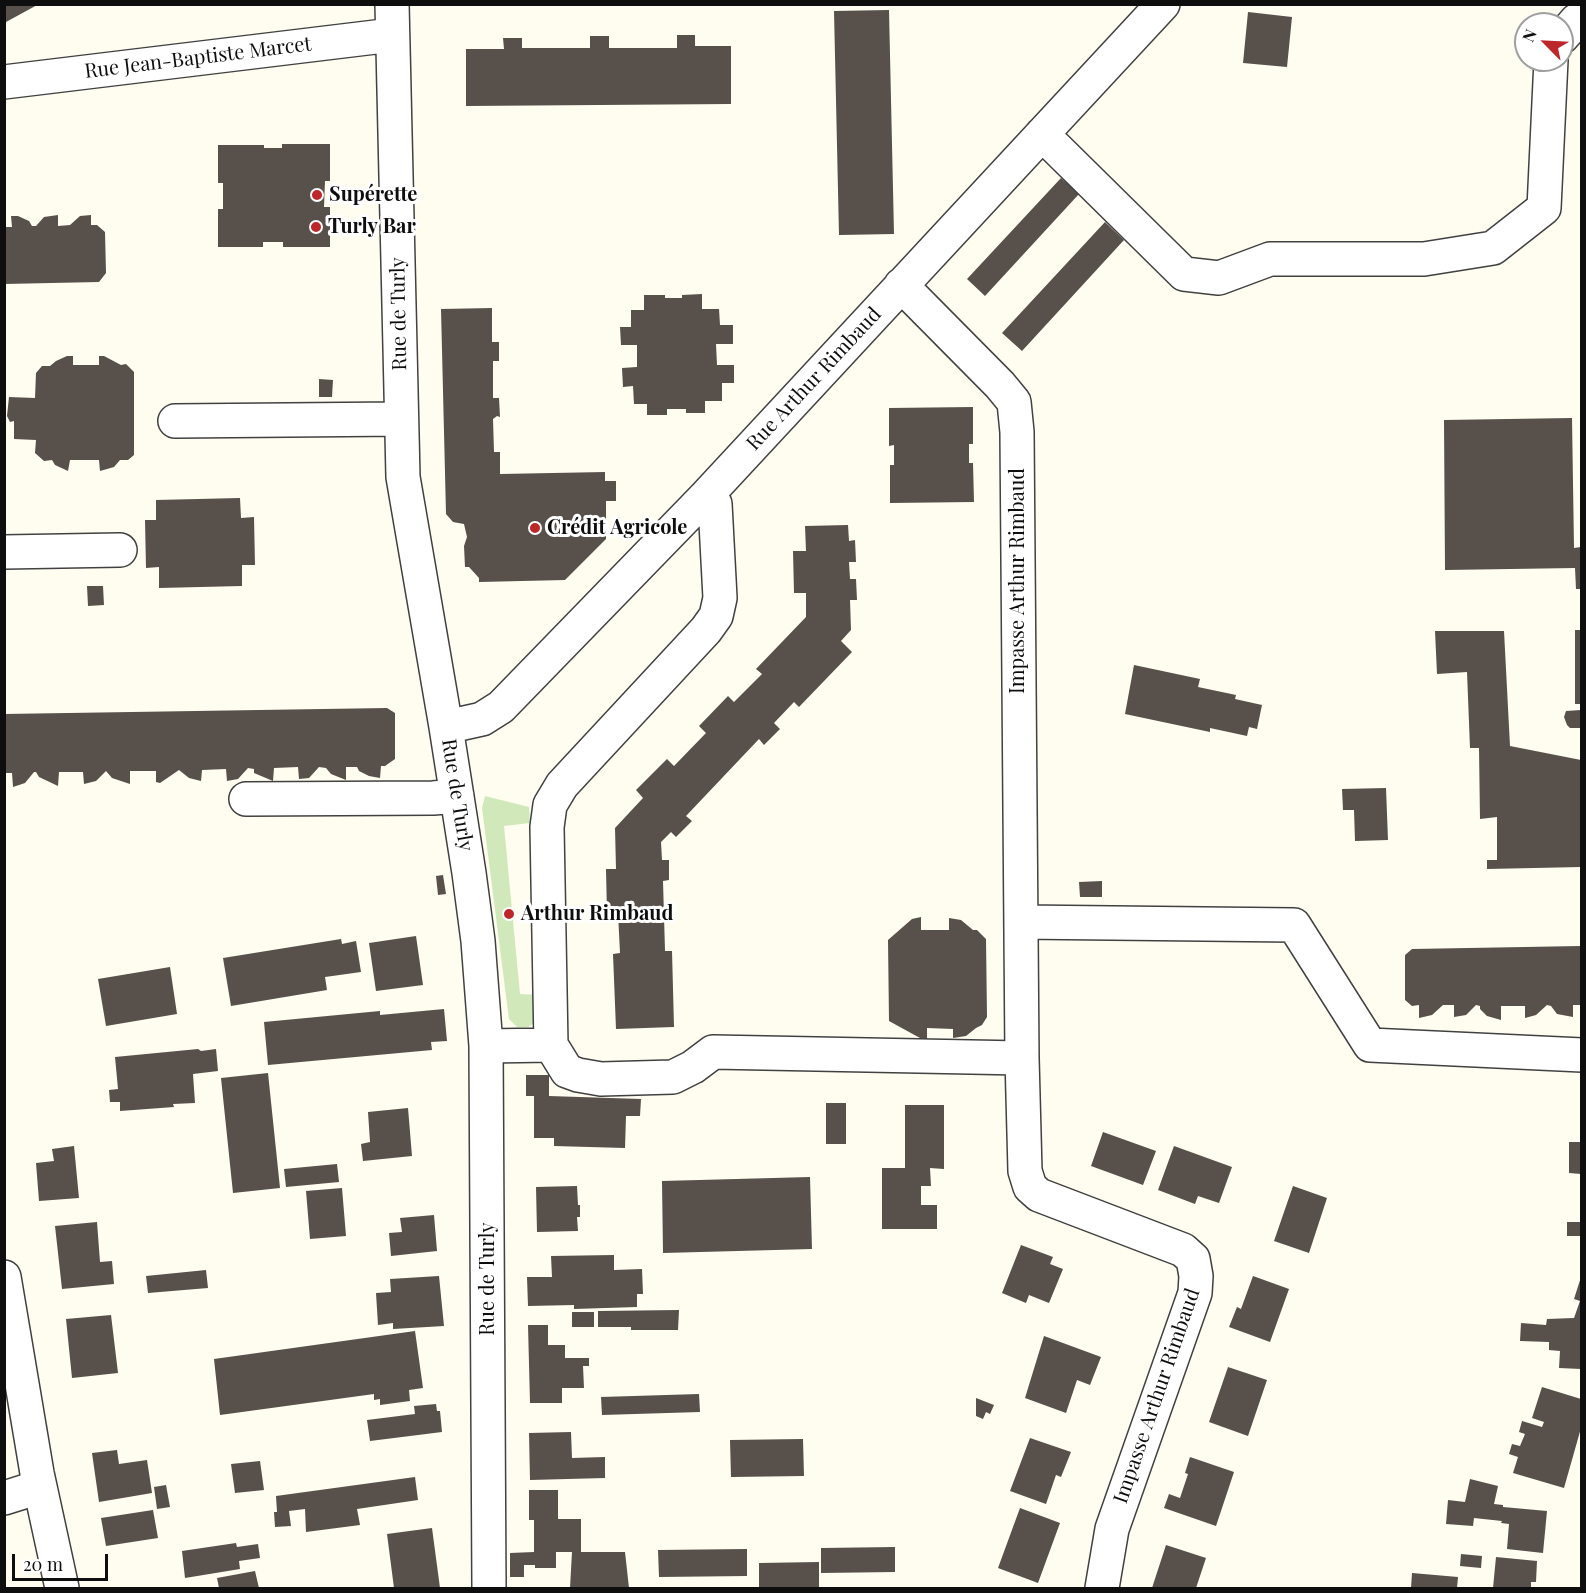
<!DOCTYPE html>
<meta charset="utf-8">
<style>
body{margin:0}
#map{position:relative;width:1586px;height:1593px;overflow:hidden;background:#fffcf0;font-family:"Playfair Display",serif}
canvas{display:block}
.frame{position:absolute;inset:0;border:6px solid #0e0e0e;pointer-events:none}
.north{position:absolute;left:1514px;top:12px;width:60px;height:60px;box-sizing:border-box;background:#fff;border:2px solid #9f9f9f;border-radius:50%;rotate:294deg;font-size:16px;font-weight:700;line-height:24px;text-align:center;color:#0e0e0e}
.north::after{content:'';display:block;margin:auto;width:21px;height:27px;background:#bd272a;clip-path:polygon(50% 0,100% 100%,50% 72%,0 100%)}
.scale{position:absolute;left:12px;top:1554px;width:96px;height:27px;box-sizing:border-box;border:3px solid #0e0e0e;border-top:0;padding-left:8px;font-size:18px;line-height:21px;white-space:nowrap;color:#0e0e0e;-webkit-text-stroke:4px #fff;paint-order:stroke}
</style>
<div id="map">
<canvas width="1586" height="1593"></canvas>
<div class="frame"></div>
<div class="north">N</div>
<div class="scale">20 m</div>
</div>
<script>
const ctx = document.querySelector('canvas').getContext('2d');
ctx.lineJoin = 'round';
function paint(path, color) { ctx.fillStyle = color; ctx.fill(path, 'evenodd'); }
const toPath = rows => new Path2D(rows.map(r => 'M' + r).join(''));
function strokePath(path, color, width, dash) { ctx.strokeStyle = color; ctx.lineWidth = width; ctx.lineCap = dash ? 'butt' : 'round'; ctx.setLineDash(dash || []); ctx.stroke(path); }
function drawText(font, color, halo, rows, align = 'center') {
  ctx.font = font + ' "Playfair Display",serif'; ctx.lineWidth = 6; ctx.setLineDash([]); ctx.textBaseline = 'middle'; ctx.strokeStyle = halo; ctx.fillStyle = color; for (const [text, x, y, turn = 0] of rows) {
    ctx.save(); ctx.translate(x, y); ctx.rotate((+turn || 0) * Math.PI / 180); ctx.textAlign = isNaN(turn) ? turn : align; if (halo) ctx.strokeText(text, 0, 0); ctx.fillText(text, 0, 0); ctx.restore();
  }
}
const green = toPath([
 [485,796,529,807,530,823,504,826,520,994,540,995,535,1023,528,1027,517,1027,509,1019,482,808]
]);
const building = toPath([
 [4,4,39,4,6,22],
 [889,10,894,234,839,235,834,11],
 [1248,12,1292,17,1287,67,1243,63],
 [677,35,695,35,695,46,731,46,731,104,466,106,466,49,504,49,503,38,522,38,522,48,590,48,590,36,609,36,609,48,677,48],
 [282,144,330,144,330,181,325,181,324,207,330,207,330,247,283,247,283,242,263,242,263,247,218,247,218,209,223,209,223,183,218,183,218,145,264,145,264,148,282,148],
 [1061,178,1079,194,985,296,967,279],
 [58,215,58,226,70,225,80,216,91,215,91,225,97,225,105,232,106,273,99,282,4,284,4,227,12,227,11,216,18,216,29,221,32,226,36,226,44,217],
 [1105,222,1124,240,1022,351,1002,333],
 [702,294,702,309,719,309,720,325,733,325,733,344,716,344,717,365,734,365,734,383,722,383,722,401,705,401,705,413,686,413,686,409,667,409,667,415,647,415,647,404,634,404,633,386,623,387,622,368,637,367,637,345,621,345,620,327,631,327,631,310,644,310,644,295,665,295,665,298,682,298,682,295],
 [492,308,492,342,499,342,499,361,493,361,493,398,499,398,500,417,497,416,493,419,494,452,500,452,500,474,605,472,605,481,616,481,616,501,606,501,606,539,565,580,479,582,479,578,469,567,465,567,464,546,467,537,464,524,453,522,446,514,441,309],
 [67,356,73,356,73,365,99,365,99,356,104,356,121,365,126,364,134,372,134,455,128,460,120,460,114,467,100,471,99,460,70,460,68,471,55,465,52,460,44,461,35,453,36,440,14,439,14,421,10,422,7,416,9,397,35,398,36,373,42,366,50,366,56,361],
 [319,379,333,380,332,397,319,397],
 [973,407,973,444,969,444,969,463,973,463,974,502,890,503,890,465,894,465,894,445,889,446,889,408],
 [1572,418,1574,548,1581,547,1581,589,1576,589,1575,568,1445,570,1444,420],
 [240,498,241,518,254,517,255,565,242,565,242,586,159,588,159,567,146,568,145,520,156,520,156,500],
 [848,525,849,541,855,540,856,562,849,562,850,579,856,579,857,600,850,600,851,630,841,641,852,652,799,707,794,702,774,723,780,729,764,745,759,739,686,816,692,821,676,837,671,832,661,842,662,860,669,860,669,880,663,881,665,951,672,951,674,1027,616,1029,613,954,620,953,618,913,607,914,606,869,616,869,615,828,643,798,636,790,667,759,674,766,706,733,699,726,728,696,734,702,762,674,756,669,806,617,806,593,794,593,793,551,806,551,805,526],
 [87,586,103,586,104,605,88,606],
 [1575,630,1581,630,1581,704,1575,704],
 [1435,631,1504,631,1510,746,1581,760,1581,867,1487,869,1487,860,1497,860,1497,817,1480,819,1479,748,1470,748,1467,672,1437,674],
 [1134,665,1200,679,1198,687,1236,695,1235,699,1262,705,1257,729,1249,727,1247,736,1210,728,1210,732,1125,714],
 [387,708,395,713,395,759,385,766,381,766,380,778,369,776,359,771,357,767,346,767,346,780,331,774,326,768,319,767,309,778,299,779,298,767,274,768,273,781,254,773,254,769,248,768,238,779,227,781,226,769,202,770,201,781,189,778,179,770,160,783,156,782,156,771,130,771,130,784,112,778,106,771,96,781,84,784,83,772,59,772,58,786,39,777,36,772,34,772,25,783,13,787,12,773,4,773,4,714],
 [1581,710,1581,728,1570,728,1567,725,1564,717,1566,711],
 [1386,788,1388,840,1355,841,1354,810,1343,810,1342,789],
 [443,875,446,894,438,895,436,876],
 [1102,881,1102,897,1080,897,1079,882],
 [921,917,921,930,949,930,949,918,961,920,973,930,977,930,986,939,987,1017,982,1025,976,1028,966,1036,953,1038,953,1029,927,1028,927,1039,920,1038,889,1021,888,940,912,919],
 [416,936,423,985,376,991,369,943],
 [341,939,342,944,356,941,361,972,325,977,327,990,231,1006,223,958],
 [1581,946,1581,1005,1573,1005,1573,1017,1557,1014,1551,1006,1547,1005,1536,1015,1525,1018,1525,1006,1501,1006,1501,1020,1487,1016,1480,1009,1480,1006,1476,1005,1466,1015,1454,1017,1454,1005,1443,1005,1432,1015,1419,1018,1419,1005,1412,1006,1405,1000,1405,955,1412,949],
 [170,967,177,1014,106,1026,98,979],
 [444,1009,447,1041,431,1042,432,1050,268,1065,264,1022,380,1011,380,1015],
 [198,1049,201,1051,216,1049,218,1071,193,1074,195,1103,173,1104,174,1107,120,1111,120,1102,110,1102,109,1090,118,1089,115,1057],
 [268,1073,280,1188,233,1193,221,1078],
 [526,1075,549,1075,549,1096,641,1099,640,1116,626,1116,625,1148,554,1146,554,1138,534,1138,534,1096,526,1096],
 [826,1103,846,1103,846,1144,826,1144],
 [905,1105,944,1105,944,1169,930,1168,931,1186,921,1186,921,1205,937,1205,937,1229,882,1229,882,1168,905,1168],
 [408,1108,412,1156,363,1161,361,1144,370,1142,368,1112],
 [1103,1132,1156,1151,1143,1185,1091,1166],
 [1569,1142,1581,1142,1581,1174,1569,1173],
 [74,1146,79,1198,39,1201,36,1163,54,1161,52,1149],
 [1174,1146,1232,1167,1219,1203,1198,1196,1195,1204,1158,1190],
 [337,1164,339,1182,286,1187,284,1169],
 [810,1177,812,1249,663,1253,662,1181],
 [577,1186,578,1205,580,1205,580,1217,577,1217,578,1231,537,1232,536,1187],
 [1293,1186,1327,1198,1309,1253,1274,1241],
 [342,1188,346,1236,310,1239,306,1191],
 [434,1215,437,1251,391,1256,389,1233,402,1232,400,1218],
 [97,1222,100,1262,112,1261,114,1284,62,1289,55,1226],
 [1567,1222,1581,1222,1581,1236,1567,1236],
 [1021,1245,1053,1257,1050,1264,1063,1269,1049,1303,1029,1295,1026,1303,1002,1293],
 [614,1255,614,1270,642,1269,643,1294,637,1294,637,1307,574,1309,574,1305,528,1306,527,1277,552,1277,551,1256],
 [206,1270,208,1288,148,1293,146,1276],
 [439,1276,444,1326,393,1329,393,1323,378,1325,376,1293,391,1292,390,1279],
 [1253,1276,1289,1289,1270,1342,1229,1327,1237,1307,1241,1309],
 [1581,1277,1581,1369,1559,1368,1560,1351,1549,1350,1549,1342,1520,1341,1521,1323,1546,1325,1547,1319,1574,1318,1580,1301,1574,1299],
 [679,1310,678,1330,631,1330,631,1327,598,1327,598,1311],
 [572,1312,594,1312,594,1327,572,1327],
 [111,1315,118,1373,72,1378,66,1319],
 [528,1325,548,1325,548,1345,565,1345,565,1358,589,1358,589,1366,583,1366,584,1388,562,1388,562,1403,530,1403],
 [415,1331,423,1388,409,1390,410,1401,380,1405,380,1399,374,1400,374,1394,220,1415,214,1359],
 [1044,1336,1101,1357,1090,1385,1077,1380,1066,1413,1025,1398],
 [1228,1367,1267,1380,1248,1436,1209,1422],
 [1542,1387,1581,1399,1581,1428,1564,1488,1513,1473,1518,1457,1509,1454,1512,1444,1520,1446,1525,1434,1519,1432,1522,1421,1542,1427,1544,1422,1532,1418],
 [699,1394,700,1412,602,1415,601,1397],
 [976,1398,994,1405,990,1414,986,1412,983,1419,976,1416],
 [436,1404,437,1411,440,1411,442,1432,370,1441,367,1420,415,1414,414,1406],
 [571,1432,572,1458,605,1457,605,1478,530,1480,529,1433],
 [1030,1438,1071,1452,1061,1477,1056,1475,1046,1504,1010,1491],
 [803,1439,804,1476,731,1477,730,1440],
 [117,1450,119,1464,147,1460,152,1493,99,1502,92,1453],
 [1190,1457,1234,1472,1216,1526,1164,1508,1169,1494,1180,1498,1188,1474,1185,1473],
 [260,1461,264,1490,235,1493,231,1464],
 [415,1477,418,1500,357,1509,360,1525,306,1532,305,1509,289,1511,291,1526,275,1527,274,1512,277,1512,276,1496],
 [1470,1479,1498,1486,1494,1504,1503,1505,1503,1507,1547,1511,1543,1553,1507,1549,1509,1524,1501,1523,1502,1521,1474,1518,1473,1526,1446,1524,1448,1500,1465,1502],
 [166,1485,170,1507,157,1509,154,1487],
 [529,1490,558,1490,558,1519,581,1519,581,1552,625,1552,629,1588,570,1588,572,1552,556,1552,556,1568,535,1568,535,1565,524,1565,524,1577,510,1577,510,1553,534,1552,534,1520,529,1520],
 [1020,1508,1060,1523,1038,1583,998,1568],
 [153,1510,158,1538,106,1546,101,1518],
 [432,1528,440,1588,394,1588,387,1534],
 [236,1543,237,1547,258,1544,260,1558,239,1561,240,1569,185,1578,182,1551],
 [1166,1545,1206,1558,1196,1588,1152,1588],
 [895,1547,895,1572,821,1573,821,1548],
 [747,1549,747,1576,659,1577,658,1550],
 [1461,1554,1482,1556,1481,1568,1460,1566],
 [1496,1557,1537,1561,1536,1582,1531,1582,1531,1588,1493,1588],
 [819,1562,819,1588,759,1588,759,1563],
 [255,1571,259,1588,219,1588,217,1578],
 [1412,1573,1458,1577,1457,1588,1411,1588]
]);
const minor = toPath([
 [392,4,403,477,446,727,469,873,478,941,486,1046,489,1588],
 [1562,37,1577,20,1582,20],
 [4,82,392,35],
 [1042,134,1184,274,1219,278,1270,259,1424,259,1493,248,1544,208,1551,60],
 [901,285,1000,385,1014,402,1017,432,1022,1058,1025,1171,1030,1187,1039,1195,1183,1250,1193,1259,1196,1276,1195,1293,1112,1529,1102,1588],
 [175,421,401,419],
 [4,552,120,550],
 [446,727,482,719,501,707,706,496,1163,4],
 [246,799,433,798,457,796],
 [1021,922,1294,925,1370,1045,1582,1055],
 [551,1045,547,827,550,805,562,785,706,630,716,616,720,598,715,504,706,496],
 [486,1046,551,1045,567,1071,578,1075,601,1079,673,1077,693,1067,713,1052,1022,1058],
 [4,1277,37,1473,62,1588],
 [4,1498,39,1487]
]);
const markers = [
 [317,195,6,"#bd272a"],
 [316,227,6,"#bd272a"],
 [535,528,6,"#bd272a"],
 [509,914,6,"#bd272a"]
];
const streetNames = [
 ["Rue Jean-Baptiste Marcet",198,58,-7],
 ["Rue de Turly",399,314,-91],
 ["Rue Arthur Rimbaud",814,379,-47],
 ["Impasse Arthur Rimbaud",1018,581,-90],
 ["Rue de Turly",457,795,81],
 ["Rue de Turly",488,1279,-90],
 ["Impasse Arthur Rimbaud",1157,1396,-71]
];
const poiNames = [
 ["Supérette",329,195],
 ["Turly Bar",328,227],
 ["Crédit Agricole",547,528],
 ["Arthur Rimbaud",521,914]
];
paint(green, '#d1e9ba');
paint(building, '#57504b');
strokePath(minor, '#414141', 36);
strokePath(minor, '#fff', 33);
for (const [x, y, r, color] of markers) { const dot = new Path2D(); dot.arc(x, y, r, 0, 2 * Math.PI); ctx.fillStyle = color; ctx.fill(dot); strokePath(dot, '#fff', 2); }
drawText('20px', '#0e0e0e', '#fff', streetNames);
drawText('bold 20px', '#0e0e0e', '#fff', poiNames, 'left');
</script>
